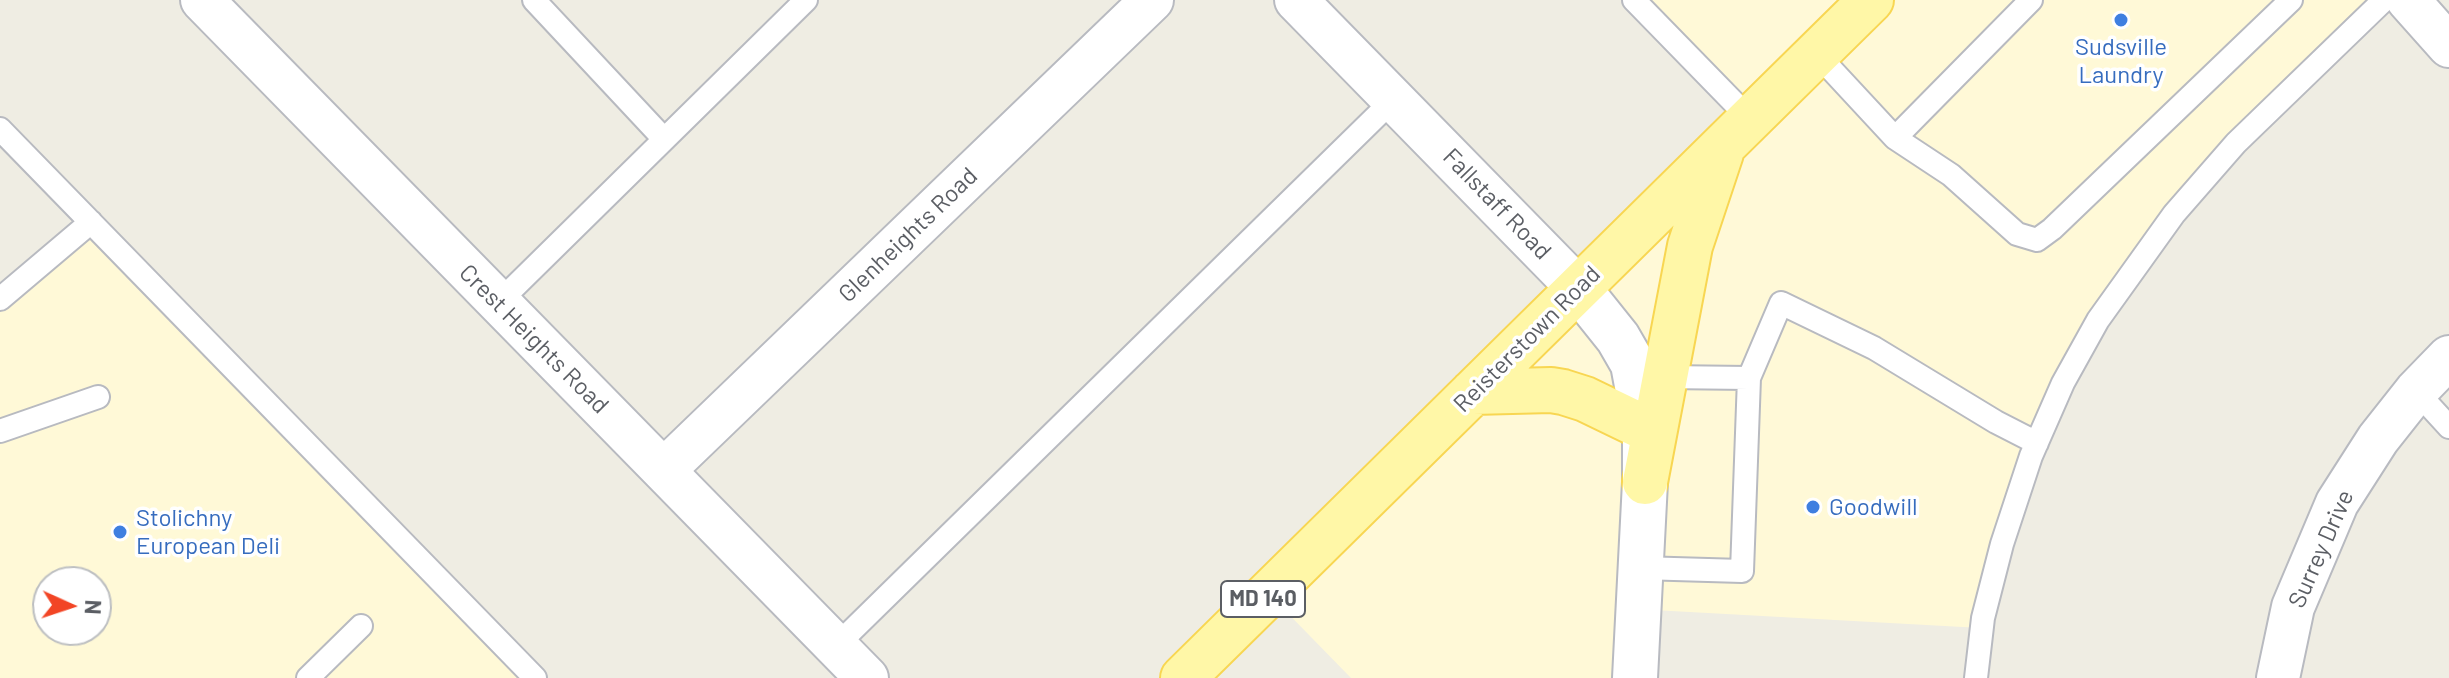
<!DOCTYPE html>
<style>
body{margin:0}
#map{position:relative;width:2449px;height:678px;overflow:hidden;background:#efede3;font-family:Barlow,sans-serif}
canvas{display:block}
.north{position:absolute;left:32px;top:566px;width:80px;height:80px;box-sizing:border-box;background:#fff;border:2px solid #bdbfc1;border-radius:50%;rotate:93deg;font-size:22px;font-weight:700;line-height:32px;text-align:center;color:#5b5e64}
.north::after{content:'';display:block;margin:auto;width:28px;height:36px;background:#f24525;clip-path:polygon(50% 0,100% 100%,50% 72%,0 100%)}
</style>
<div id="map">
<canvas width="2449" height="678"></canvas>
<div class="north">N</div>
</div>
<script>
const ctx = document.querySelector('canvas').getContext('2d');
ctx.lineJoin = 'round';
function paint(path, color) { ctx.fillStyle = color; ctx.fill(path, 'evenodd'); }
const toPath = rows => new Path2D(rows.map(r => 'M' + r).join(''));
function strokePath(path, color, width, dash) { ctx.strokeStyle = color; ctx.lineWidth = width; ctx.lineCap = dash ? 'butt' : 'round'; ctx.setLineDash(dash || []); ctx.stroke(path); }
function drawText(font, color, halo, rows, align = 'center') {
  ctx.font = font + ' Barlow,sans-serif'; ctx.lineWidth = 7; ctx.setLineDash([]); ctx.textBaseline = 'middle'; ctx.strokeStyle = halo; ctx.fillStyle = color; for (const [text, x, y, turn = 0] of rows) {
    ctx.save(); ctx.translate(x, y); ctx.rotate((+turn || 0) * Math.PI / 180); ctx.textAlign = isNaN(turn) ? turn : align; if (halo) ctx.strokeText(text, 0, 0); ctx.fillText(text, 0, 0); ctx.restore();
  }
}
const commercial = toPath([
 [1634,0,2388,0,2247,134,2114,293,2049,413,1981,628,1635,609,1630,678,1351,678,1268,593,1749,118],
 [81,216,534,678,0,678,0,295],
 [48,582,96,582,96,630,48,630]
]);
const service = toPath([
 [534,0,663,138],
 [1634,0,1750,119],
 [1817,54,1895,138,2031,0],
 [0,129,535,678],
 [1895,138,1951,175,2017,234,2037,240,2052,229,2291,0],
 [0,299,91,222],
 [498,303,806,0],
 [1664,377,1749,378],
 [2416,391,2449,427],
 [0,431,98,397],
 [1640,568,1742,571,1749,378,1781,303,1874,348,1996,422,2037,443],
 [836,646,1394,99],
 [308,678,361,626],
 [1976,678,1983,618,2002,544,2031,456,2063,383,2098,320,2174,214,2236,143,2384,0]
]);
const minor = toPath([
 [202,0,867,678],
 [1296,0,1578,288],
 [2408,0,2449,46],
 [664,470,1152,0],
 [2278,678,2293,607,2337,503,2378,439,2416,391,2449,357]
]);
const tertiary = toPath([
 [1578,288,1618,338,1633,364,1645,428,1645,482,1635,678]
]);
const primary = toPath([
 [1473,392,1551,390,1563,392,1585,399,1645,428],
 [1645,482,1690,246,1721,153],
 [1183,678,1871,0]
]);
const markers = [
 [2121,20,8,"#3f7fe0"],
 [1813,507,8,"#3f7fe0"],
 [120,532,8,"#3f7fe0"]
];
const shields = [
 [1263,599,84]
];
const shieldNames = [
 ["MD 140",1263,599]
];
const shopNames = [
 ["Sudsville",2121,47,"center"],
 ["Laundry",2121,75,"center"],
 ["Goodwill",1829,507],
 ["Stolichny",136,518],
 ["European Deli",136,546]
];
const streetNames = [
 ["Fallstaff Road",1497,204,46],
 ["Glenheights Road",908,235,-44],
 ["Crest Heights Road",534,339,45],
 ["Reisterstown Road",1527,339,-45],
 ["Surrey Drive",2321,549,-66]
];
paint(commercial, '#fff9d7');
strokePath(service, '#b8bac0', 26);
strokePath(minor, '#b8bac0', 46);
strokePath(tertiary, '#b8bac0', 48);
strokePath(primary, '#f8d652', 48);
strokePath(service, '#fff', 22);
strokePath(minor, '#fff', 42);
strokePath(tertiary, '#fff', 44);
strokePath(primary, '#fff7a7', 44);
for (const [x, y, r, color] of markers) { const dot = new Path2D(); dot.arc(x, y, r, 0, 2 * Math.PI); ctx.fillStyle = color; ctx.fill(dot); strokePath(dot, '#fff', 3); }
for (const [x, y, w] of shields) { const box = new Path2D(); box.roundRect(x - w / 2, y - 18, w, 36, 6); ctx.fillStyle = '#fff'; ctx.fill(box); strokePath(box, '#5b5e64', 2); }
drawText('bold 22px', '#5b5e64', null, shieldNames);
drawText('24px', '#366cbe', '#fff', shopNames, 'left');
drawText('24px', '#5b5e64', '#fff', streetNames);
</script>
